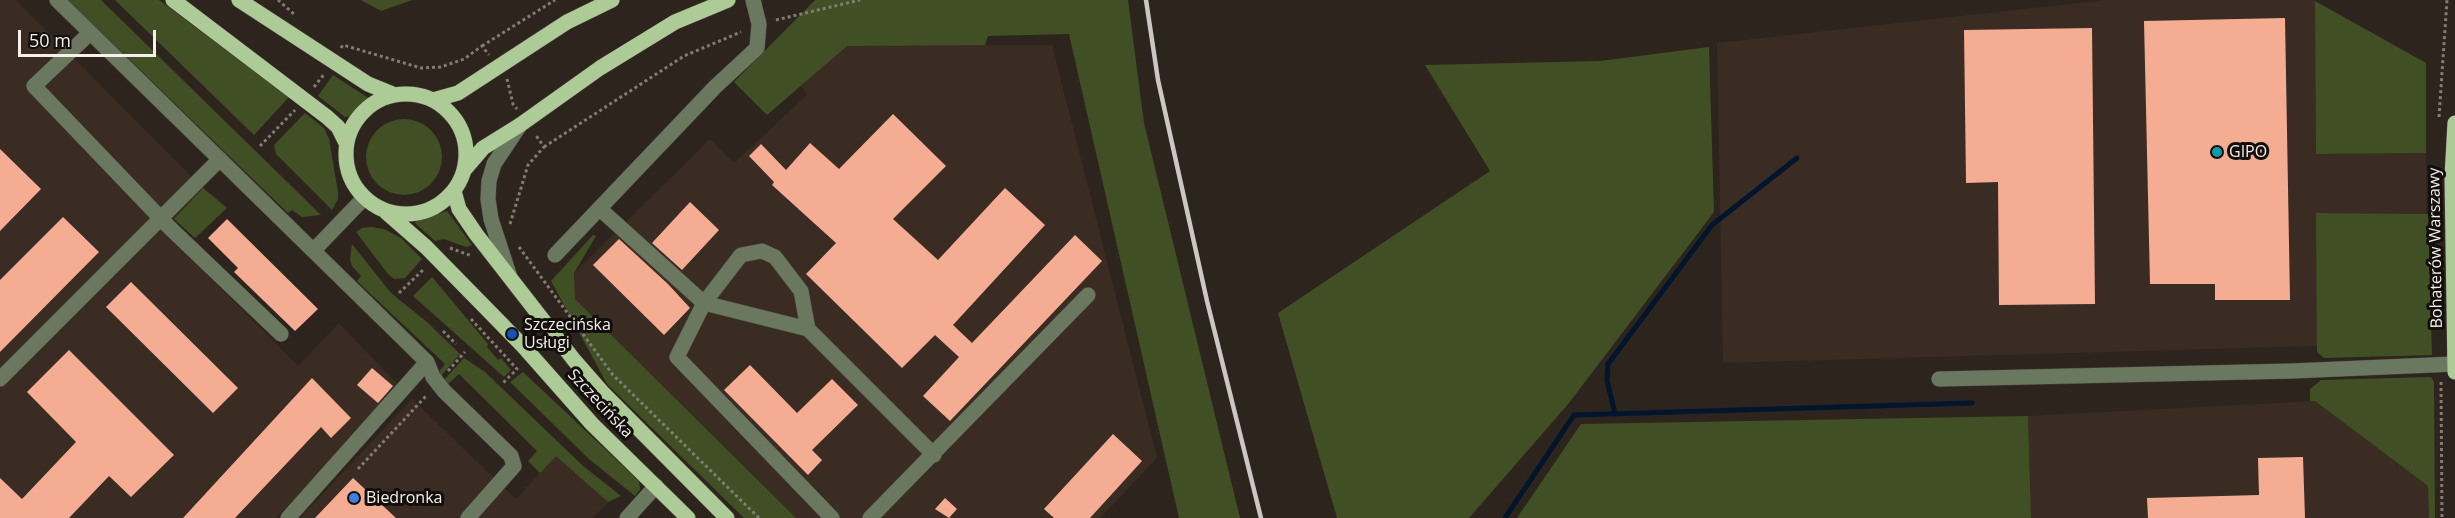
<!DOCTYPE html>
<meta charset="utf-8">
<style>
body{margin:0}
#map{position:relative;width:2455px;height:518px;overflow:hidden;background:#2d241e;font-family:"Open Sans",sans-serif}
canvas{display:block}
.scale{position:absolute;left:18px;top:30px;width:138px;height:27px;box-sizing:border-box;border:3px solid #f6efec;border-top:0;padding-left:8px;font-size:18px;line-height:21px;white-space:nowrap;color:#f6efec;-webkit-text-stroke:4px #120e0b;paint-order:stroke}
</style>
<div id="map">
<canvas width="2455" height="518"></canvas>
<div class="scale">50 m</div>
</div>
<script>
const ctx = document.querySelector('canvas').getContext('2d');
ctx.lineJoin = 'round';
function paint(path, color) { ctx.fillStyle = color; ctx.fill(path, 'evenodd'); }
const toPath = rows => new Path2D(rows.map(r => 'M' + r).join(''));
function strokePath(path, color, width, dash) { ctx.strokeStyle = color; ctx.lineWidth = width; ctx.lineCap = dash ? 'butt' : 'round'; ctx.setLineDash(dash || []); ctx.stroke(path); }
function drawText(font, color, halo, rows, align = 'center') {
  ctx.font = font + ' "Open Sans",sans-serif'; ctx.lineWidth = 6; ctx.setLineDash([]); ctx.textBaseline = 'middle'; ctx.strokeStyle = halo; ctx.fillStyle = color; for (const [text, x, y, turn = 0] of rows) {
    ctx.save(); ctx.translate(x, y); ctx.rotate((+turn || 0) * Math.PI / 180); ctx.textAlign = isNaN(turn) ? turn : align; if (halo) ctx.strokeText(text, 0, 0); ctx.fillText(text, 0, 0); ctx.restore();
  }
}
const built = toPath([
 [0,0,16,0,203,188,163,230,298,366,339,323,402,389,276,518,0,518],
 [2105,0,2314,0,2315,1,2316,154,2426,153,2426,214,2317,213,2317,346,1723,363,1717,43],
 [847,45,1052,45,1157,458,1100,518,796,518,575,299,574,273,710,139,734,163,807,95,801,86],
 [412,399,516,499,556,455,608,502,593,518,300,518],
 [2315,401,2428,486,2429,518,2031,518,2028,416]
]);
const green = toPath([
 [68,0,101,0,321,215,302,217,292,210,288,213],
 [115,0,159,0,289,97,254,135],
 [361,0,412,0,381,11],
 [815,0,1128,0,1144,123,1240,518,1179,518,1069,34,988,36,985,45,847,46,767,115,734,82],
 [2315,1,2426,63,2426,153,2316,154],
 [1709,47,1714,212,1569,403,1469,518,1337,518,1278,313,1490,171,1425,65,1600,61],
 [333,75,370,99,351,116,345,117,318,96],
 [305,113,324,128,329,139,338,192,338,199,332,210,276,154,274,145],
 '366 157a38 38 0 1 1 76 0a38 38 0 1 1-76 0Z',
 [203,188,227,208,195,238,174,219],
 [447,211,472,245,466,247,444,239,435,241,415,223,416,220],
 [2316,213,2428,214,2432,355,2324,358,2317,352],
 [371,227,384,229,401,238,422,259,405,278,394,279,388,274,356,232,362,228],
 [593,235,596,236,574,273,575,299,796,518,744,518,607,384,551,281],
 [352,244,391,293,427,322,460,354,441,376,438,373,445,364,357,281,361,276,352,266,350,260],
 [432,277,488,344,487,347,498,360,501,358,511,370,504,377,413,296],
 [464,358,485,372,582,465,621,496,608,502,556,456,540,473,528,461,537,451,459,374,448,384,444,380],
 [523,372,639,481,640,489,635,496,589,459,510,382],
 [2431,377,2434,382,2435,518,2429,518,2428,486,2315,401,2310,401,2310,389,2321,380],
 [2028,416,2031,518,1517,518,1581,424]
]);
const stream = toPath([
 [1615,414,1607,380,1608,364,1712,225,1797,158],
 [1505,518,1574,415,1972,403]
]);
const building = toPath([
 [2285,18,2290,300,2215,300,2215,284,2150,284,2144,21],
 [2092,28,2095,304,1999,305,1998,182,1966,183,1964,30],
 [893,114,946,166,893,219,938,260,1005,188,1045,225,953,325,972,343,1075,235,1102,261,950,421,923,396,959,357,935,335,902,368,806,274,836,243,772,185,774,182,749,156,761,144,786,170,810,143,839,169],
 [0,149,41,189,0,231],
 [690,202,719,230,682,270,652,243],
 [63,217,99,252,0,352,0,280],
 [227,219,318,309,295,331,234,272,238,268,208,238],
 [619,239,668,284,690,308,664,335,593,265],
 [131,282,238,388,213,413,106,307],
 [69,350,174,455,131,497,109,476,69,518,0,518,0,478,22,499,76,442,27,392],
 [750,365,797,413,832,379,858,405,812,450,822,460,808,475,724,390],
 [372,368,393,386,378,403,357,385],
 [312,378,351,418,331,438,321,427,235,518,183,518],
 [1113,434,1142,461,1090,518,1054,518,1044,509],
 [2303,457,2305,518,2148,518,2147,498,2259,495,2258,458],
 [353,478,396,518,315,518],
 [945,498,957,509,949,518,935,509]
]);
const path = toPath([
 [278,0,295,15],
 [776,20,860,0],
 [482,46,555,0],
 [341,48,343,45,421,68,441,67,464,59,482,46,489,55],
 [507,79,513,104,517,109],
 [314,87,325,73],
 [2439,117,2447,0],
 [260,146,295,110],
 [544,147,684,56,741,32],
 [510,224,528,165,544,147,535,134],
 [519,247,613,375,759,518],
 [450,248,472,256],
 [399,293,424,269],
 [471,319,517,369,503,383],
 [443,331,456,344],
 [448,371,465,352],
 [2441,382,2442,518],
 [358,469,426,396]
]);
const minor = toPath([
 [57,0,427,362,433,377,444,391,511,456,514,466,468,518],
 [90,33,34,86,170,228,281,334],
 [600,209,704,303,677,357,832,518],
 [314,250,364,198],
 [555,255,715,87,757,48,759,24,753,0],
 [509,274,491,219,488,199,489,181,494,164,520,125],
 [808,329,801,291,775,257,762,251,741,255,704,303,808,329,934,455],
 [0,379,220,159],
 [1939,379,2292,371,2455,364],
 [288,518,427,362],
 [627,518,656,486],
 [870,518,1088,295]
]);
const major = toPath([
 [173,0,327,117,338,127,346,143],
 [239,0,368,84,395,95],
 '346 154a60 60 0 1 1 120 0a60 60 0 1 1-120 0Z',
 [433,100,458,93,567,22,612,0],
 [2455,123,2452,176,2455,372],
 [465,169,483,148,520,125,600,68,675,22,728,0],
 [454,191,459,209,476,234,574,360,602,392,727,518],
 [386,212,426,247,480,302,523,346,592,424,688,518]
]);
const rail = toPath([
 [1146,0,1158,80,1207,301,1261,518]
]);
const markers = [
 [2217,152,6,"#0f9aa8"],
 [512,334,6,"#1a4fb4"],
 [354,498,6,"#3f7fe0"]
];
const poiNames = [
 ["GIPO",2229,152],
 ["Szczecińska",524,325],
 ["Usługi",524,343],
 ["Biedronka",366,498]
];
const streetNames = [
 ["Bohaterów Warszawy",2436,248,-91],
 ["Szczecińska",600,404,47]
];
paint(built, '#3a2c23');
paint(green, '#415024');
strokePath(stream, '#01152c', 5);
paint(building, '#f4ad93');
strokePath(minor, '#49403b', 16);
strokePath(major, '#49403b', 16);
strokePath(path, '#837b76', 3, [3, 3]);
strokePath(minor, '#69785f', 15);
strokePath(major, '#adcb97', 15);
strokePath(rail, '#cec6c3', 4.5);
for (const [x, y, r, color] of markers) { const dot = new Path2D(); dot.arc(x, y, r, 0, 2 * Math.PI); ctx.fillStyle = color; ctx.fill(dot); strokePath(dot, '#120e0b', 2); }
drawText('16px', '#f6efec', '#120e0b', poiNames, 'left');
drawText('16px', '#f6efec', '#120e0b', streetNames);
</script>
